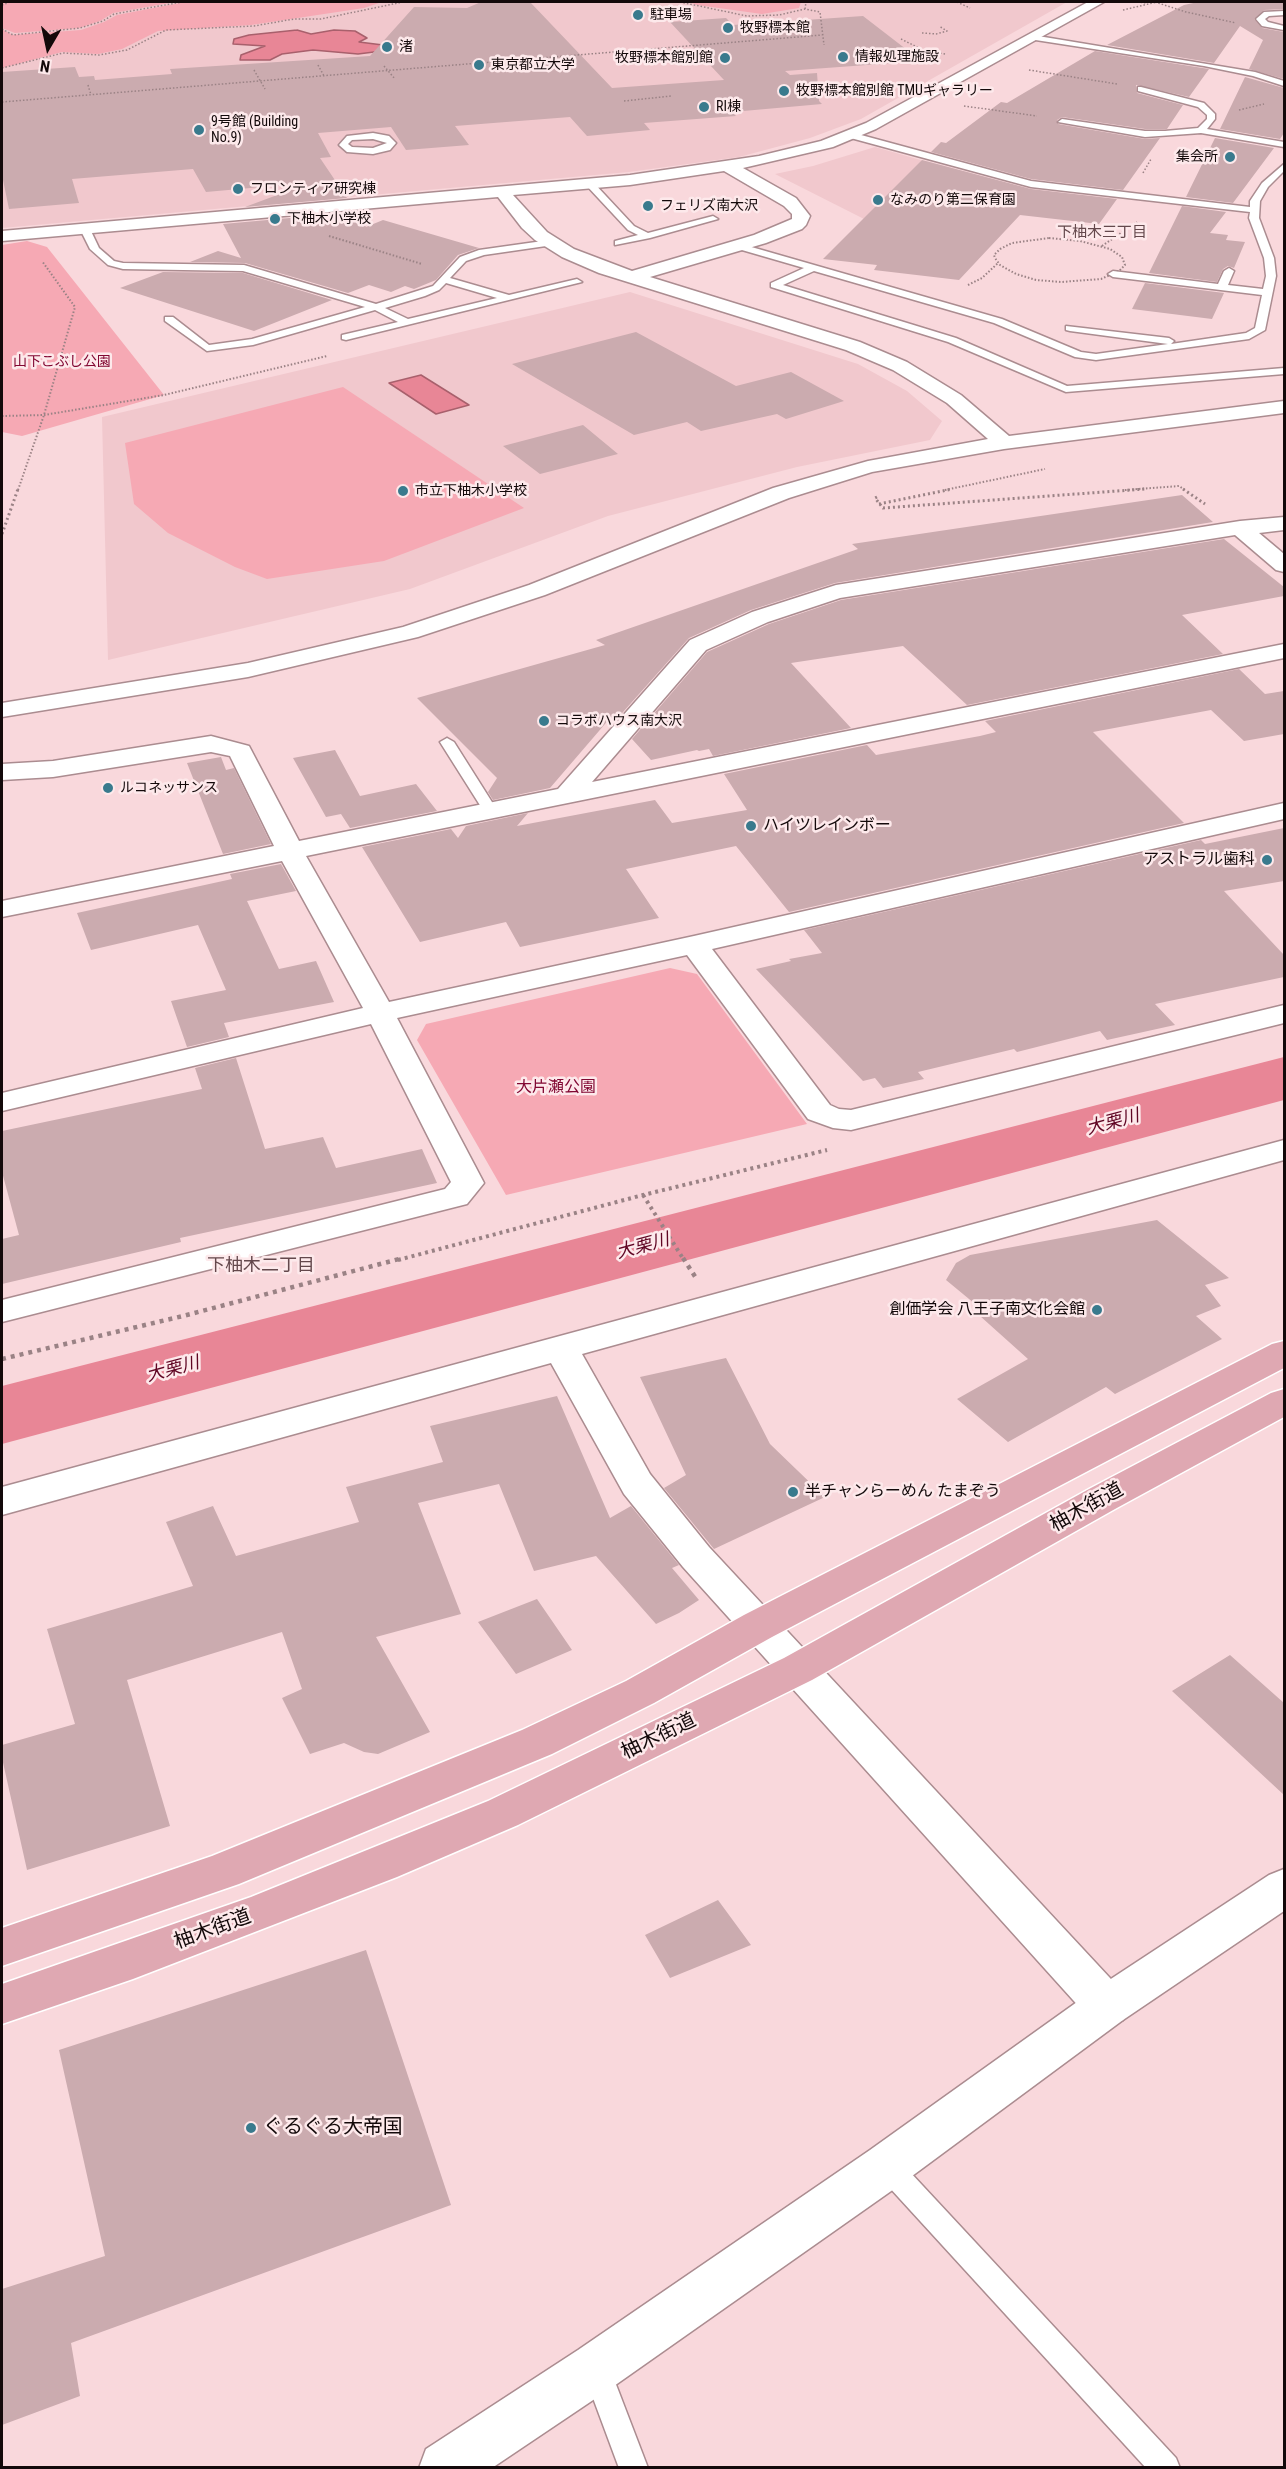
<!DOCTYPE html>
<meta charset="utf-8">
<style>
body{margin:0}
#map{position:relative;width:1286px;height:2469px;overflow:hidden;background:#f9d8dc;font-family:"Roboto Condensed",sans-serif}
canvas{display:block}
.frame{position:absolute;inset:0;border:3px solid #13090a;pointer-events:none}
.north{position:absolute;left:18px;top:18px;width:60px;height:60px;-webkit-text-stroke:4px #fde9eb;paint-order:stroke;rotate:189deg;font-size:16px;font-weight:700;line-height:24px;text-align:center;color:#13090a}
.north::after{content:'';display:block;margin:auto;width:21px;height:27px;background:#13090a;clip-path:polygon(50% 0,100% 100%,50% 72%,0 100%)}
</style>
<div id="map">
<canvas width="1286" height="2469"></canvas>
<div class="frame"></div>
<div class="north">N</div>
</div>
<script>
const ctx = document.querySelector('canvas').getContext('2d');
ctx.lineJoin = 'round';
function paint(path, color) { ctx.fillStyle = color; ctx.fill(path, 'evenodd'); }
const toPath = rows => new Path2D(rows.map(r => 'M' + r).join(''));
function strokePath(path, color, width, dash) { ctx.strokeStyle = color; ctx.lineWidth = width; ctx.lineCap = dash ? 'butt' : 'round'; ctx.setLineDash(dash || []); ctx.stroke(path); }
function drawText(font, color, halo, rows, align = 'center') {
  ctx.font = font + ' "Roboto Condensed","Noto Sans JP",sans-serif'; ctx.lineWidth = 5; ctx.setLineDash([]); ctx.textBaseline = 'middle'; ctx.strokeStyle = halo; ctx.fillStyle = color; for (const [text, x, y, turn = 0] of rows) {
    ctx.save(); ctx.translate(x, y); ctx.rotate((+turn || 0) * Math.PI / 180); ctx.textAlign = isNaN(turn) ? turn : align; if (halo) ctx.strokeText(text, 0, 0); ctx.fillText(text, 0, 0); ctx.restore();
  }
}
const built = toPath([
 [2,2,1067,2,861,119,810,138,739,157,629,172,2,228],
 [875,147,991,180,866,220,775,174,813,166],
 [630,292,858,364,907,391,942,421,930,440,797,467,608,516,410,589,108,660,102,417]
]);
const green = toPath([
 [2,2,175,2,113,13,100,21,79,28,15,33,2,28],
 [185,2,382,2,364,8,251,25,158,31,122,49,98,54,62,52,2,68,2,29,12,35,81,30,104,22,117,15],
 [689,2,801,2,799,8,762,14,697,5],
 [27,241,47,247,164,395,22,436,2,432,2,245],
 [343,387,524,508,384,561,267,579,235,567,168,533,134,504,125,443],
 [670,968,697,974,807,1124,506,1195,417,1040,426,1024]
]);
const water = toPath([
 [297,30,311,34,334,30,355,31,367,38,359,42,383,45,382,51,358,54,313,50,282,54,270,60,240,60,241,55,265,46,233,44,234,39,249,35,297,30],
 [421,375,469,405,436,414,389,383,421,375]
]);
const river = toPath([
 [1284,1057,1284,1100,2,1444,2,1386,1284,1057]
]);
const building = toPath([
 [481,2,530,2,612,88,724,80,670,22,726,18,733,25,863,16,911,53,884,55,894,63,785,71,790,75,817,73,819,101,822,104,732,112,736,116,644,123,650,130,587,136,570,117,455,126,469,145,406,150,391,127,318,133,331,157,320,158,347,198,245,207,296,188,295,184,206,192,193,169,72,179,79,203,9,209,2,175,2,72,75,67,79,77,94,76,95,80,172,74,170,69,370,56,414,7,467,8],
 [1198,2,1284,2,1284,9,1264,10,1254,19,1262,28,1284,32,1284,79,1249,69,1263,40,1240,26,1214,63,1107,45,1184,5],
 [1095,51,1209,69,1189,97,1136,85,1137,93,1183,105,1167,129,1145,129,1062,117,1057,120,1058,124,1145,139,1160,138,1123,190,1031,179,931,152,941,142,946,143,1001,102,1007,103],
 [1245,77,1284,88,1284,133,1280,139,1220,129],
 [1215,138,1274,148,1233,203,1186,197],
 [922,160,1031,189,1117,199,1099,224,1020,215,959,280,874,270,877,265,823,259],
 [1182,206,1226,212,1210,233,1228,235,1226,240,1245,242,1234,268,1228,266,1223,269,1217,282,1149,273],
 [356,212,366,227,383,220,479,248,458,255,436,280,414,289,405,286,391,292,369,285,348,293,245,263,190,262,218,251,241,258,223,224],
 [163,272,243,273,332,300,254,331,120,288],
 [1145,283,1224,293,1212,319,1132,309],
 [636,332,736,386,791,372,844,401,786,419,777,414,701,431,687,422,634,435,512,364],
 [583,425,618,454,540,474,503,446],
 [1182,495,1213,522,835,583,751,610,689,638,615,721,611,717,550,788,493,800,488,792,497,778,417,698,605,645,596,640,858,549,852,544],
 [1224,539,1284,587,1284,596,1182,615,1223,654,967,705,903,646,791,663,851,728,713,756,709,749,699,751,697,750,651,760,632,739,707,652,769,624,841,600],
 [1239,669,1265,694,1284,691,1284,734,1244,741,1211,710,1093,732,1184,823,789,912,736,846,626,869,659,918,520,947,506,922,420,942,362,847,451,829,458,838,466,826,528,813,517,826,655,800,672,823,747,810,724,774,867,745,876,755,980,736,996,732,985,721],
 [335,750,360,796,416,784,437,811,350,828,341,814,326,817,293,758],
 [221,757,226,770,234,768,271,844,223,854,187,763],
 [1284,828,1284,881,1224,891,1284,955,1284,977,1155,1004,1175,1025,1107,1040,1100,1031,1017,1052,1014,1049,918,1072,924,1079,883,1088,875,1078,863,1081,756,969,791,961,789,959,822,953,804,930,1201,840,1205,844],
 [281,864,296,891,247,901,279,969,316,961,334,1002,224,1023,229,1037,187,1047,171,1001,226,990,198,925,91,950,77,913,232,879,230,874],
 [236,1058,265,1149,323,1137,336,1168,422,1149,437,1183,180,1238,181,1242,2,1284,2,1239,19,1235,2,1172,2,1131,202,1089,195,1068],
 [1157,1220,1229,1278,1205,1285,1221,1306,1196,1316,1222,1339,1115,1394,1106,1387,1008,1442,957,1399,1028,1359,980,1316,986,1313,946,1280,956,1263,970,1255],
 [726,1358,770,1444,825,1497,714,1549,664,1488,686,1475,640,1377],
 [557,1396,610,1518,631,1506,679,1565,672,1568,699,1600,679,1613,656,1624,596,1556,534,1571,499,1484,418,1503,461,1614,376,1637,430,1732,378,1754,364,1752,344,1743,310,1754,282,1698,302,1689,282,1632,127,1680,170,1826,27,1870,2,1758,2,1745,75,1724,47,1629,193,1586,166,1522,213,1506,236,1556,359,1522,346,1487,443,1462,430,1426],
 [537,1599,572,1650,516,1674,478,1622],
 [1230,1655,1284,1703,1284,1795,1172,1691],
 [718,1900,751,1945,670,1978,645,1935],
 [366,1950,451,2205,71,2343,80,2396,2,2425,2,2289,105,2256,59,2050]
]);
const pathFar4 = toPath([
 [680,2,747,16,779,15,805,9,820,12,824,45],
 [957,2,970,8],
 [1137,2,1147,3],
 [1155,2,1186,12,1236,23],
 [2,5,10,2],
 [805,9,806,2],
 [1123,10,1157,2],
 [2,29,13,35,80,28,103,21,114,14,182,2],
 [922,33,936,34,947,31,939,26],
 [901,39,923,50,945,54],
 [318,65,324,76],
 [2,68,63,53,99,55,127,50,166,30,254,26,294,19,321,19,403,2],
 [1029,70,1117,84],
 [88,85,91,95],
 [624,101,671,96],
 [2,102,822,35],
 [964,106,1037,116],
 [1239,110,1264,104],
 [1143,173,1151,159]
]);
const pathFar3 = toPath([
 [329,236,422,264],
 [1049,238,1080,241,1110,249,1122,257,1125,265,1119,271,1101,279,1061,282,1036,280,1016,274,1000,265,995,258,994,255,1000,249,1012,243,1049,238],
 [1102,246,1137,222],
 [968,285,982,278,998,263],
 [2,416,44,415,164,395,327,356],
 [18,490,44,415,75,307,42,261],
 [945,490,1045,469],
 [1125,490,1179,486,1185,490]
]);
const pathFar2 = toPath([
 [1183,489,1205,504],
 [877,497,875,498,883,508,1145,489],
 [879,504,952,489],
 [2,534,18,489]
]);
const pathFar1 = toPath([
 [643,1195,684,1260],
 [398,1260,643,1195,827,1150]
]);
const path = toPath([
 [683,1258,696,1278],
 [2,1359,183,1316,403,1258]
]);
const service = toPath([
 [1284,11,1284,15,1269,16,1265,19,1268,22,1284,26,1284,30,1262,26,1256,19,1264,12,1284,11],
 [1032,35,1255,72,1284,81,1284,86,1253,76,1204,66,1029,39,1029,35,1032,35],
 [1141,87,1204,103,1215,114,1215,119,1207,129,1284,142,1284,147,1201,133,1145,137,1058,122,1062,119,1145,131,1165,131,1198,128,1207,119,1207,115,1198,107,1138,91,1138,87,1141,87],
 [850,132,1031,181,1250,207,1250,201,1262,183,1284,164,1284,171,1268,187,1260,201,1259,218,1274,258,1276,276,1265,330,1249,339,1096,360,1075,357,994,323,814,271,783,285,956,338,1067,386,1284,368,1284,374,1066,392,948,342,771,287,771,283,804,268,735,248,735,244,741,244,1002,319,1081,352,1096,354,1168,344,1070,331,1066,330,1066,326,1169,338,1174,341,1171,344,1246,333,1255,328,1262,295,1113,277,1108,274,1113,271,1218,284,1224,271,1229,268,1234,271,1228,285,1263,289,1266,276,1264,258,1249,218,1250,212,1031,187,847,137,846,135,850,132],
 [373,133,389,136,396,143,390,150,373,154,347,152,339,145,347,136,373,133],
 [373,139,387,143,373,148,352,147,348,144,352,140,373,139],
 [586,181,592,181,634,226,648,233,713,216,718,219,650,238,615,245,615,241,638,235,628,230,586,185,586,181],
 [85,226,90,229,99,248,114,261,123,263,244,265,376,304,433,286,460,257,479,250,550,240,553,241,553,245,484,255,466,261,450,278,509,295,577,279,582,282,346,340,342,339,342,335,398,322,375,310,253,345,207,351,165,321,165,317,173,317,209,345,252,339,365,307,243,271,123,269,108,265,90,249,80,229,85,226],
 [446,283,497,298,408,319,385,308,425,296,439,290,446,283],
 [447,738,454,742,497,810,495,813,490,814,483,810,440,742,447,738],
 [887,2154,896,2157,1176,2458,1180,2468,1146,2468,878,2175,874,2166,878,2157,887,2154],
 [597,2357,607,2361,648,2468,619,2468,583,2371,587,2361,597,2357]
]);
const minor = toPath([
 [1284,517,1284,530,1259,533,1284,554,1284,572,1276,570,1235,535,840,598,768,622,706,650,592,782,1284,644,1284,658,306,856,389,1002,694,936,1284,803,1284,819,712,949,830,1105,839,1109,851,1110,1284,1005,1284,1023,851,1130,833,1128,808,1119,687,955,397,1018,484,1183,467,1204,2,1322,2,1300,445,1189,451,1182,371,1024,2,1111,2,1093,363,1008,282,861,2,917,2,901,274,846,230,756,211,752,53,777,2,780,2,764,53,761,211,736,249,746,299,841,558,789,690,640,752,612,836,585,1240,521,1284,517],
 [1284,1140,1284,1160,582,1354,650,1474,709,1547,1123,1992,1130,2006,1123,2020,1107,2026,1091,2020,683,1567,624,1494,551,1363,2,1515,2,1487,1284,1140]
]);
const tertiary = toPath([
 [1088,2,1104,2,876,129,833,147,743,168,796,198,810,216,806,225,802,229,766,243,650,277,860,342,907,362,961,395,1009,436,1284,401,1284,413,1004,449,872,472,789,498,545,595,418,637,248,677,2,717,2,703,248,663,403,627,529,585,773,488,868,461,988,439,947,403,893,370,846,350,599,273,562,257,535,240,522,228,498,197,2,241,2,231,630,175,759,156,821,141,866,123,1088,2],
 [724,171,784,206,792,214,792,219,754,235,632,271,574,249,547,232,513,195,630,185,724,171],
 [1284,1869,1284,1911,1123,2020,904,2182,614,2386,492,2468,419,2468,426,2449,578,2350,870,2150,1091,1992,1269,1875,1284,1869]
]);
const primary = toPath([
 [1284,1341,1284,1368,772,1637,654,1703,552,1754,239,1884,2,1966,2,1928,212,1856,522,1730,626,1681,744,1615,1272,1344,1284,1341],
 [1284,1389,1284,1417,1115,1509,812,1680,518,1825,397,1877,133,1979,2,2024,2,1984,251,1897,488,1801,784,1658,1089,1489,1271,1393,1284,1389]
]);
const pathBridge = toPath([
 [384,66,395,79],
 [254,70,265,89]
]);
const markers = [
 [638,15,6,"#397a8d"],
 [728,28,6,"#397a8d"],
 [387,47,6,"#397a8d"],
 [843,57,6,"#397a8d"],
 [725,58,6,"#397a8d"],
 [479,65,6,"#397a8d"],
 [784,91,6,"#397a8d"],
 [704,107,6,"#397a8d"],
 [199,130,6,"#397a8d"],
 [1230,157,6,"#397a8d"],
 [238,189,6,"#397a8d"],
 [878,200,6,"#397a8d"],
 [648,206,6,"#397a8d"],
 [275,219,6,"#397a8d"],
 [403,491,6,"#397a8d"],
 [544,721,6,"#397a8d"],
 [108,788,6,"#397a8d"],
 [751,826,6,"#397a8d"],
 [1267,860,6,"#397a8d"],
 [1097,1310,6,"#397a8d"],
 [793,1492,6,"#397a8d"],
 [251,2128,6,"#397a8d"]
];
const farPoinames = [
 ["駐車場",650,15],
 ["牧野標本館",740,28],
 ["渚",399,47],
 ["情報処理施設",855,57],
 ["牧野標本館別館",713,58,"right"],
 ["東京都立大学",491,65],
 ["牧野標本館別館 TMUギャラリー",796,91],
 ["RI棟",716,107],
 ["9号館 (Building",211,122],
 ["No.9)",211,138],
 ["集会所",1218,157,"right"],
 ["フロンティア研究棟",250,189],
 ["なみのり第二保育園",890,200],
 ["フェリズ南大沢",660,206],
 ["下柚木小学校",287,219],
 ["市立下柚木小学校",415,491],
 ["コラボハウス南大沢",556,721],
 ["ルコネッサンス",120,788]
];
const farParknames = [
 ["山下こぶし公園",62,362]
];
const farNeighbourhoodnames = [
 ["下柚木三丁目",1102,233]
];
const poiNames = [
 ["ハイツレインボー",763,826],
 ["アストラル歯科",1255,860,"right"],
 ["創価学会 八王子南文化会館",1085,1310,"right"],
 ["半チャンらーめん たまぞう",805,1492]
];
const parkNames = [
 ["大片瀬公園",556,1088]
];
const waterNames = [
 ["大栗川",1113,1123,-15],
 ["大栗川",643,1247,-15],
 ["大栗川",173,1370,-15]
];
const neighbourhoodNames = [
 ["下柚木二丁目",261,1266]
];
const nearStreetnames = [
 ["柚木街道",1087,1508,-29],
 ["柚木街道",659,1737,-26],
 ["柚木街道",213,1930,-20]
];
const nearPoinames = [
 ["ぐるぐる大帝国",263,2128]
];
paint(built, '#f1c8cd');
paint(green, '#f6a9b4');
paint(water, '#e88696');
strokePath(water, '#a8606c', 1.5);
paint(river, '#e88696');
paint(building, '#cbabaf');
strokePath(service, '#ab8c90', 3);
strokePath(minor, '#ab8c90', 3);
strokePath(tertiary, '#ab8c90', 3);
strokePath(primary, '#fff', 3);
strokePath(pathFar4, '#9a8285', 1.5, [1.5, 2]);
strokePath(pathFar3, '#9a8285', 2, [1.5, 2]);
strokePath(pathFar2, '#9a8285', 3, [2, 3]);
strokePath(pathFar1, '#9a8285', 4, [3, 4]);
strokePath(path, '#9a8285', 4.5, [4, 5]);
paint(service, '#fff');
paint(minor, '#fff');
paint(tertiary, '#fff');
paint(primary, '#dfa8b2');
strokePath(pathBridge, '#9a8285', 1.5, [1.5, 2]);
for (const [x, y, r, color] of markers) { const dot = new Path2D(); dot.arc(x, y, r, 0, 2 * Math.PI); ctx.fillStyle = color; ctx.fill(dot); strokePath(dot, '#fde9eb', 2); }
drawText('14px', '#13090a', '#fde9eb', farPoinames, 'left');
drawText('14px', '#810732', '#fde9eb', farParknames);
drawText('15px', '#64484c', '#fde9eb', farNeighbourhoodnames);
drawText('16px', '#13090a', '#fde9eb', poiNames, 'left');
drawText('16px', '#810732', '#fde9eb', parkNames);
drawText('italic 18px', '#600624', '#fde9eb', waterNames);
drawText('18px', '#64484c', '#fde9eb', neighbourhoodNames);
drawText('20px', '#13090a', '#fde9eb', nearStreetnames);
drawText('20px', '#13090a', '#fde9eb', nearPoinames, 'left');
</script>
